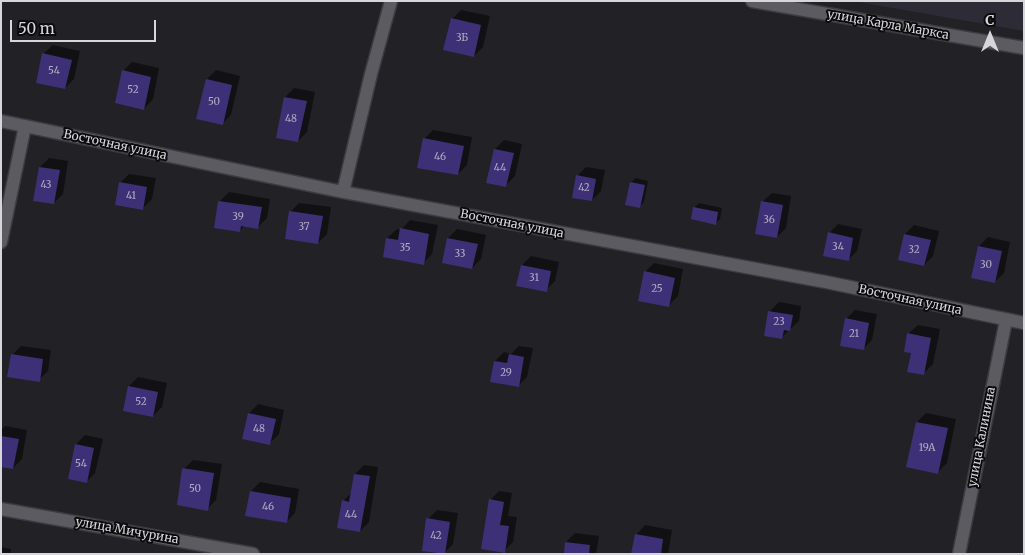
<!DOCTYPE html>
<meta charset="utf-8">
<style>
body{margin:0}
#map{position:relative;width:1025px;height:555px;overflow:hidden;background:#212126;font-family:Merriweather,serif}
canvas{display:block}
.frame{position:absolute;inset:0;border:2px solid #d7d7db;pointer-events:none}
.north{position:absolute;left:965px;top:10px;width:50px;height:50px;-webkit-text-stroke:4px #0b0b0d;paint-order:stroke;rotate:0deg;font-size:14px;font-weight:700;line-height:20px;text-align:center;color:#d7d7db}
.north::after{content:'';display:block;margin:auto;width:18px;height:22px;background:#d7d7db;clip-path:polygon(50% 0,100% 100%,50% 72%,0 100%)}
.scale{position:absolute;left:10px;top:20px;width:146px;height:22px;box-sizing:border-box;border:2px solid #d7d7db;border-top:0;padding-left:6px;font-size:15px;line-height:18px;white-space:nowrap;color:#d7d7db;-webkit-text-stroke:4px #0b0b0d;paint-order:stroke}
</style>
<div id="map">
<canvas width="1025" height="555"></canvas>
<div class="frame"></div>
<div class="north">С</div>
<div class="scale">50 m</div>
</div>
<script>
const ctx = document.querySelector('canvas').getContext('2d');
ctx.lineJoin = 'round';
function paint(path, color) { ctx.fillStyle = color; ctx.fill(path, 'evenodd'); }
const toPath = rows => new Path2D(rows.map(r => 'M' + r).join(''));
function strokePath(path, color, width, dash) { ctx.strokeStyle = color; ctx.lineWidth = width; ctx.lineCap = dash ? 'butt' : 'round'; ctx.setLineDash(dash || []); ctx.stroke(path); }
function drawText(font, color, halo, rows, align = 'center') {
  ctx.font = font + ' Merriweather,serif'; ctx.lineWidth = 4; ctx.setLineDash([]); ctx.textBaseline = 'middle'; ctx.strokeStyle = halo; ctx.fillStyle = color; for (const [text, x, y, turn = 0] of rows) {
    ctx.save(); ctx.translate(x, y); ctx.rotate((+turn || 0) * Math.PI / 180); ctx.textAlign = isNaN(turn) ? turn : align; if (halo) ctx.strokeText(text, 0, 0); ctx.fillText(text, 0, 0); ctx.restore();
  }
}
const built = toPath([
 [853,1,1024,1,1024,31]
]);
const shadow = toPath([
 [461,10,490,16,483,47,474,56,452,19],
 [53,45,80,51,74,79,65,88,43,54],
 [132,62,159,68,153,99,144,109,123,71],
 [216,70,240,76,231,115,222,124,207,79],
 [294,88,315,92,307,132,298,141,285,97],
 [433,130,472,137,467,165,458,174,424,139],
 [504,140,522,144,515,176,506,185,495,149],
 [49,158,68,161,63,194,54,203,40,167],
 [586,167,605,170,601,191,592,200,577,176],
 [129,174,156,178,152,199,143,208,120,183],
 [636,178,648,181,644,202,640,206,627,204,631,182],
 [229,192,270,199,267,218,258,227,245,225,240,231,220,201],
 [772,193,791,196,786,228,777,237,762,202],
 [299,203,331,207,327,234,318,243,290,212],
 [699,203,722,208,720,219,715,224,695,207],
 [410,220,438,225,432,254,423,263,387,238,397,229,401,230],
 [838,224,862,229,857,251,848,260,829,233],
 [914,225,939,231,933,256,924,265,905,234],
 [457,229,486,235,481,259,472,268,448,238],
 [988,237,1010,242,1004,273,995,282,979,246],
 [531,256,559,262,555,281,546,290,522,265],
 [654,263,683,269,678,296,669,305,645,272],
 [779,302,801,306,799,321,781,338,765,335,770,311],
 [855,310,877,314,872,340,863,349,846,319],
 [918,325,940,329,933,364,924,373,912,352,908,334],
 [21,346,51,350,48,371,39,380,12,355],
 [519,346,533,348,527,377,518,386,495,361,504,352,511,354],
 [138,377,167,383,162,407,153,416,129,386],
 [258,404,284,410,279,434,270,443,249,413],
 [926,413,956,419,947,463,938,472,917,422],
 [5,426,27,430,22,459,13,468,1,465,1,430],
 [85,435,103,439,95,473,86,482,76,444],
 [193,460,222,464,216,500,207,509,184,469],
 [364,465,378,467,369,522,360,531,343,501,352,492,355,474],
 [260,482,299,489,295,513,286,522,247,515,251,491],
 [499,491,512,493,508,516,517,517,513,542,504,551,490,500],
 [437,510,458,513,453,544,444,553,428,519],
 [645,525,672,530,668,554,633,554,636,535],
 [575,533,599,536,596,554,565,554,566,542],
 [1,547,11,549,11,554,1,554]
]);
const building = toPath([
 [451,18,481,25,474,57,443,50],
 [42,53,72,60,65,89,36,83],
 [122,70,151,77,144,110,115,103],
 [206,79,232,85,223,125,196,119],
 [284,97,307,101,298,142,276,138],
 [423,138,464,146,458,175,417,168],
 [494,149,514,153,506,187,486,183],
 [39,167,60,170,54,204,33,201],
 [576,175,596,179,592,201,572,198],
 [119,182,147,187,143,210,115,205],
 [630,182,645,185,640,208,625,205],
 [218,201,262,207,258,229,241,226,240,232,214,228],
 [761,201,783,205,777,238,755,234],
 [693,207,718,212,716,225,691,219],
 [289,211,323,216,318,244,285,239],
 [400,228,429,234,424,265,383,257,386,238,398,240],
 [828,232,853,238,849,261,823,256],
 [904,234,931,240,924,266,898,260],
 [447,238,478,244,472,269,442,263],
 [978,246,1002,251,995,283,971,278],
 [521,265,551,271,547,292,516,286],
 [644,271,675,278,669,307,638,301],
 [768,311,793,315,790,331,784,330,782,339,764,336],
 [845,318,869,323,864,350,840,346],
 [907,333,931,338,924,375,907,372,911,353,904,352],
 [11,354,43,359,40,382,7,377],
 [509,354,524,357,519,387,490,382,494,361,507,363],
 [128,386,158,392,153,417,123,411],
 [248,413,276,419,270,445,242,439],
 [916,422,948,428,938,474,906,467],
 [1,436,19,439,13,469,1,467],
 [75,444,94,448,87,483,68,479],
 [182,468,214,473,208,511,177,505],
 [354,474,370,476,360,532,337,528,342,500,349,502],
 [250,491,291,498,287,523,245,516],
 [489,499,504,502,500,525,509,526,505,553,481,549],
 [426,518,450,522,445,554,422,551],
 [635,534,663,539,661,554,631,554],
 [565,542,590,545,589,554,564,554]
]);
const minor = toPath([
 [752,1,1024,48],
 [1,121,343,192,826,282,1024,323],
 [343,192,371,74,391,1],
 [1,242,25,126],
 [1,509,253,554],
 [959,554,1006,320]
]);
const numberNames = [
 ["3Б",462,38],
 ["54",54,71],
 ["52",133,90],
 ["50",214,102],
 ["48",291,119],
 ["46",440,157],
 ["44",500,168],
 ["43",46,185],
 ["42",584,188],
 ["41",131,196],
 ["39",238,217],
 ["36",769,220],
 ["37",304,227],
 ["34",838,247],
 ["35",405,248],
 ["32",914,250],
 ["33",460,254],
 ["30",986,265],
 ["31",534,278],
 ["25",657,289],
 ["23",779,322],
 ["21",854,334],
 ["29",506,373],
 ["52",141,402],
 ["48",259,429],
 ["19А",927,448],
 ["54",81,464],
 ["50",195,489],
 ["46",268,507],
 ["44",351,515],
 ["42",436,536]
];
const streetNames = [
 ["улица Карла Маркса",888,25,10],
 ["Восточная улица",115,145,12],
 ["Восточная улица",512,224,11],
 ["Восточная улица",910,300,12],
 ["улица Калинина",982,437,-79],
 ["улица Мичурина",127,531,10]
];
paint(built, '#2d2c36');
paint(shadow, '#0007');
paint(building, '#3e3076');
strokePath(minor, '#3c3b40', 15);
strokePath(minor, '#5c5b61', 12);
drawText('10px', '#b1adc2', null, numberNames);
drawText('12px', '#d7d7db', '#0b0b0d', streetNames);
</script>
